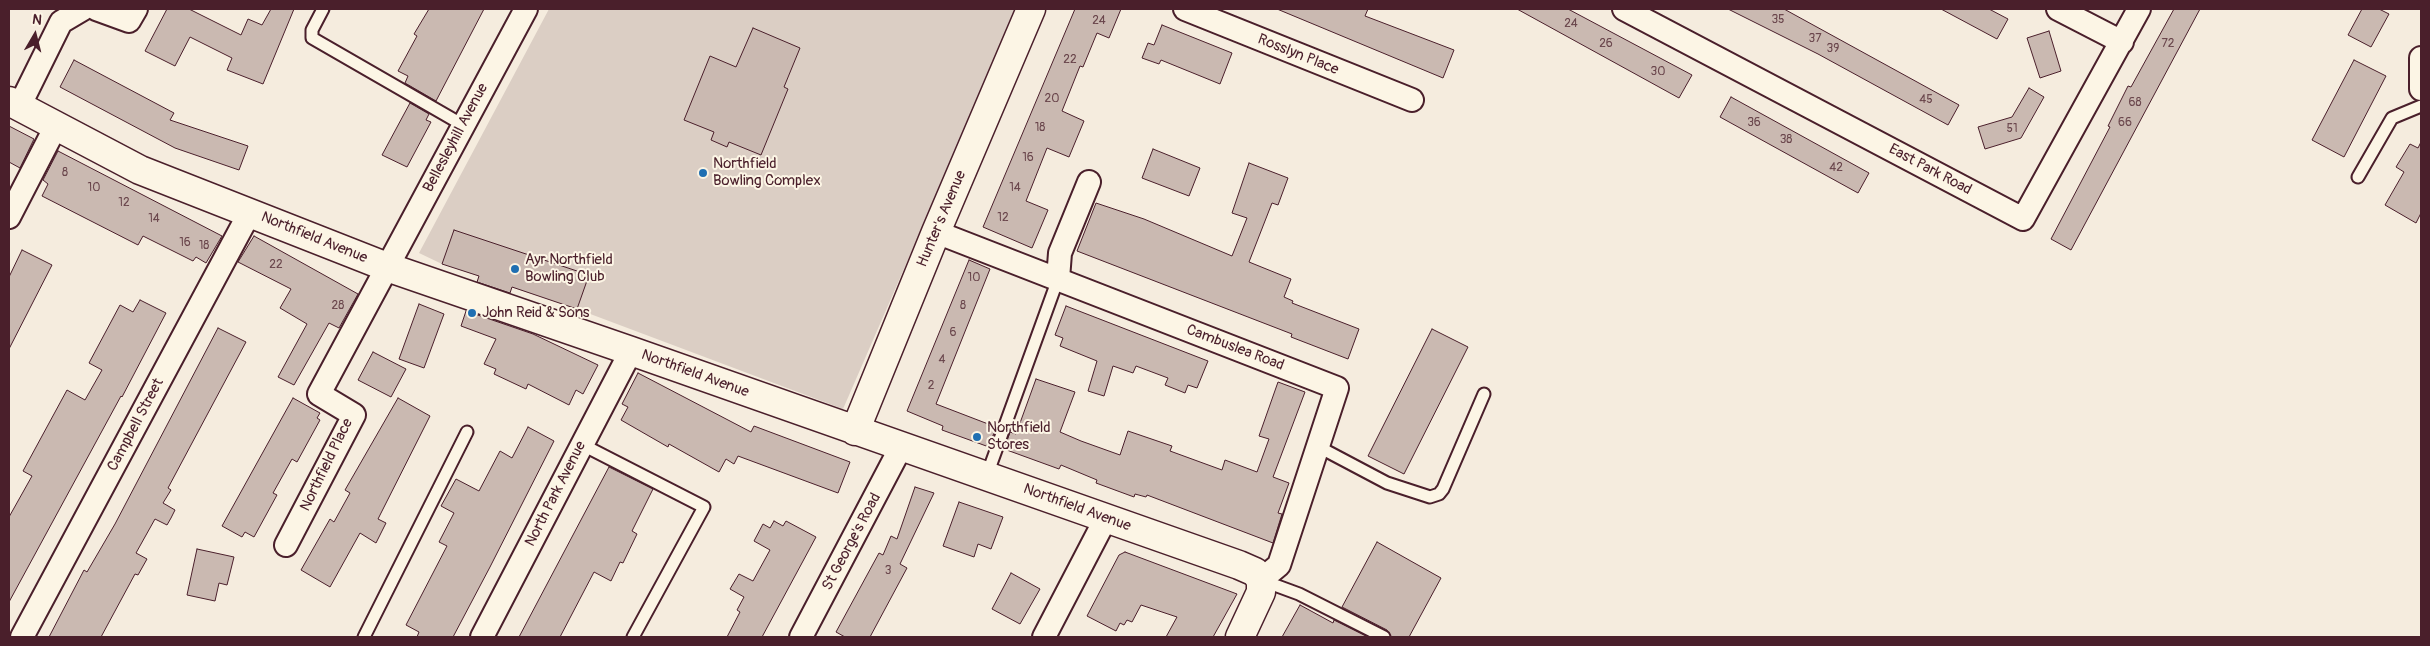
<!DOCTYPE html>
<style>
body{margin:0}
#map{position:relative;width:2430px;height:646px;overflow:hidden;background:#f5ecde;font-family:Pangolin,sans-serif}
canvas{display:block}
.frame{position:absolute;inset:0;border:10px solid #4a1f2b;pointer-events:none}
.north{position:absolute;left:10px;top:10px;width:50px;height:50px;-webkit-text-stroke:4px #fcf5e5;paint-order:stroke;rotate:8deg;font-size:14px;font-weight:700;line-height:20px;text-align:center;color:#4a1f2b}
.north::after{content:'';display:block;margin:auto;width:18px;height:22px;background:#4a1f2b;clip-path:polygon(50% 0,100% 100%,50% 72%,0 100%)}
</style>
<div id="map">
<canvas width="2430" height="646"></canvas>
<div class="frame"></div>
<div class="north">N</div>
</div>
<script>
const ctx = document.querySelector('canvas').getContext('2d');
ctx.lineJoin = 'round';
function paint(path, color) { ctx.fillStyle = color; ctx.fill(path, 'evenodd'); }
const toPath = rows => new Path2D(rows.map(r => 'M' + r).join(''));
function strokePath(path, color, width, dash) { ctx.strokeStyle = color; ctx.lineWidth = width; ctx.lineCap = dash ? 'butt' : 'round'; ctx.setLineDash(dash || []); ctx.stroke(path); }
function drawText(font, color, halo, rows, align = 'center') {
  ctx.font = font + ' Pangolin,sans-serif'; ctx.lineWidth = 4; ctx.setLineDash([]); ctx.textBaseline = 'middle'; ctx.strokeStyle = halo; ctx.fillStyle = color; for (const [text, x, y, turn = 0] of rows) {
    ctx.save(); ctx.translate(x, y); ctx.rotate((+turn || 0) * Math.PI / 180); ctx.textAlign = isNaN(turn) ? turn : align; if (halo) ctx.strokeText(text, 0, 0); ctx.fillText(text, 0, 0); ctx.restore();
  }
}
const green = toPath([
 [549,9,1017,9,843,409,577,309,442,264,419,253]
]);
const building = toPath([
 [167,9,189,9,241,35,248,19,262,25,271,9,294,9,263,84,227,70,232,58,190,37,175,66,145,51,167,9],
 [429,9,484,9,436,101,405,83,408,76,398,71,417,36,414,34,429,9],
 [1075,9,1121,9,1109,38,1097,33,1083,67,1080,66,1062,111,1084,121,1069,157,1047,148,1026,201,1048,210,1032,248,983,227,1075,9],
 [1277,9,1368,9,1365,16,1454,50,1443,78,1277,9],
 [1517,9,1568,9,1692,75,1679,98,1517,9],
 [1728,9,1784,9,1959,105,1948,125,1818,54,1728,9],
 [1941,9,1989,9,2008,19,1997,39,1941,9],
 [2174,9,2200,9,2071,250,2051,239,2110,127,2108,126,2128,86,2131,87,2174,9],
 [2362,9,2379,9,2389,14,2371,47,2348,35,2362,9],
 [1162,25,1232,53,1220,84,1161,60,1159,64,1142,58,1148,43,1154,45,1162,25],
 [753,28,800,48,784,87,788,89,761,155,729,142,727,147,711,140,714,132,684,120,710,56,736,67,753,28],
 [2049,31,2061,71,2040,78,2027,38,2049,31],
 [74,60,174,113,170,120,248,146,239,170,175,148,60,87,74,60],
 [2354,60,2386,76,2344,157,2312,140,2354,60],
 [2029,88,2044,97,2021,138,1985,149,1978,127,2012,117,2029,88],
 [1731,97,1869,173,1858,193,1720,117,1731,97],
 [410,103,429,114,426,120,431,122,407,167,382,155,410,103],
 [9,126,34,139,20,168,9,162,9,126],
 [2421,142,2421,213,2416,223,2385,205,2404,172,2396,167,2410,144,2418,148,2421,142],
 [1153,149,1200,168,1189,196,1142,178,1153,149],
 [58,151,222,236,206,263,196,257,193,261,143,236,138,245,42,196,48,184,43,180,58,151],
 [1249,163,1288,178,1278,205,1272,203,1249,262,1291,279,1284,297,1293,301,1292,303,1359,329,1348,359,1291,337,1292,334,1077,251,1096,203,1144,219,1232,256,1247,218,1232,213,1249,163],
 [454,230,589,275,577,309,512,287,510,293,477,282,479,276,442,264,454,230],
 [254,236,358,294,339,328,329,323,294,385,278,377,307,324,280,308,291,289,238,262,254,236],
 [22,250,52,265,9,349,9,277,22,250],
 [969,260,990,269,936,404,996,427,989,447,942,430,943,426,907,411,969,260],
 [140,300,166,313,122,397,121,396,9,602,9,517,32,476,23,471,67,390,85,400,102,370,89,363,120,305,133,312,140,300],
 [419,304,444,314,424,368,399,359,419,304],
 [1066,306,1208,361,1197,388,1188,385,1185,393,1165,385,1168,378,1136,366,1133,373,1113,366,1104,396,1088,391,1097,361,1060,346,1063,338,1055,335,1066,306],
 [466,311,533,334,598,365,583,394,576,390,569,405,528,384,526,389,494,374,496,369,484,364,496,339,461,326,466,311],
 [218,328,246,342,168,488,171,490,163,503,175,510,171,518,167,525,155,519,136,553,147,559,138,575,135,574,101,637,49,637,84,570,87,572,115,524,218,328],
 [1432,329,1468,347,1404,474,1368,456,1432,329],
 [373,352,406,369,391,397,358,380,373,352],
 [638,373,751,432,754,426,850,462,838,493,738,456,734,464,726,459,719,472,669,444,668,447,621,420,628,407,622,404,638,373],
 [1036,379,1075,392,1060,432,1081,441,1120,455,1128,431,1172,446,1170,451,1222,470,1225,460,1257,472,1269,439,1259,436,1278,382,1305,392,1273,477,1289,483,1278,513,1282,514,1273,543,1147,495,1146,497,1135,494,1134,497,1096,483,1097,480,1061,465,1059,469,1004,449,1010,432,1016,434,1036,379],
 [293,398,320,413,317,418,320,420,297,462,292,459,273,493,277,495,254,537,245,532,242,537,222,526,293,398],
 [398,398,430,416,378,519,386,523,376,543,360,533,330,587,301,570,330,519,334,522,350,493,345,490,398,398],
 [528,427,554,441,490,567,453,637,417,637,419,632,406,625,447,546,439,542,454,513,441,506,456,479,479,491,500,451,512,458,528,427],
 [609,467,653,489,632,531,637,534,623,563,620,562,611,581,594,572,560,637,519,637,609,467],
 [915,487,934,493,900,564,907,568,870,637,845,637,836,632,879,553,883,555,891,536,897,539,915,487],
 [959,502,1003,517,991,549,978,544,974,557,943,546,959,502],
 [774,521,783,526,786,521,816,537,762,637,727,637,740,612,737,610,744,597,730,589,739,574,753,581,770,550,754,541,763,524,770,528,774,521],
 [1377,542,1441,578,1409,637,1391,637,1387,630,1342,607,1377,542],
 [197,549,234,557,227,585,219,583,215,601,187,595,197,549],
 [1125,552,1237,594,1213,637,1166,637,1177,617,1141,605,1132,622,1127,620,1124,625,1120,623,1116,631,1087,616,1119,555,1125,552],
 [1011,573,1040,589,1020,624,992,609,1011,573],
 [1300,605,1333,623,1334,620,1368,637,1282,637,1300,605]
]);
const lane = toPath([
 [323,9,312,30,312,38,463,125],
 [2358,177,2392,118,2421,106],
 [581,444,704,507,633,637],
 [1317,446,1387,483,1430,497,1439,494,1443,489,1484,394],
 [987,475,1058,279],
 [1261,580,1299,594,1384,637],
 [364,637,467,432]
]);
const street = toPath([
 [96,9,129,21,136,9],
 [1185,9,1412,100],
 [1624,9,2023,219,2139,9],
 [2058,9,2122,42],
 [2421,58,2421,89],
 [19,107,61,22,83,9],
 [9,217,56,126],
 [936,232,1337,388,1279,565,1261,580],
 [1058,279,1060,253,1089,182],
 [286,545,354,415,319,394,526,9],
 [22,637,250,212],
 [482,637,631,351],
 [801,637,901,447],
 [1044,637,1106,518]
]);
const secondary = toPath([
 [9,101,140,170,387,267,631,351,1239,565,1255,572,1261,580,1261,592,1240,637],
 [855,431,936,232,1031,9]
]);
const markers = [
 [703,173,5,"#1f6fb2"],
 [515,269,5,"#1f6fb2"],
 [472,313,5,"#1f6fb2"],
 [977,437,5,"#1f6fb2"]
];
const numberNames = [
 ["35",1778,20],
 ["24",1099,21],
 ["24",1571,24],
 ["37",1815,39],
 ["26",1606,44],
 ["72",2168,44],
 ["39",1833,49],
 ["22",1070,60],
 ["30",1658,72],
 ["20",1052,99],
 ["45",1926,100],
 ["68",2135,103],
 ["36",1754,123],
 ["66",2125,123],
 ["18",1040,128],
 ["51",2012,129],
 ["38",1786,140],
 ["16",1028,158],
 ["42",1836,168],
 ["8",65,173],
 ["10",94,188],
 ["14",1015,188],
 ["12",124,203],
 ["12",1003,218],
 ["14",154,219],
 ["16",185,243],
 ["18",204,246],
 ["22",276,265],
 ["10",974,278],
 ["28",338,306],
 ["8",963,306],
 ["6",953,333],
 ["4",942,360],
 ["2",931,386],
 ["3",888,571]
];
const streetNames = [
 ["Rosslyn Place",1298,55,22],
 ["Bellesleyhill Avenue",456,138,-62],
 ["East Park Road",1930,170,28],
 ["Hunter's Avenue",942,219,-67],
 ["Northfield Avenue",314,238,22],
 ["Cambuslea Road",1235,348,21],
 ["Northfield Avenue",695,374,20],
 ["Campbell Street",136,425,-62],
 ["Northfield Place",327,465,-64],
 ["North Park Avenue",556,494,-63],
 ["Northfield Avenue",1077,508,20],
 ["St George's Road",852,542,-62]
];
const poiNames = [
 ["Northfield",713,164],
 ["Bowling Complex",713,181],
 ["Ayr Northfield",525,260],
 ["Bowling Club",525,277],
 ["John Reid & Sons",482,313],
 ["Northfield",987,428],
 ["Stores",987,445]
];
paint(green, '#dbcec4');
paint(building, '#cab9b1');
strokePath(building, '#4a1f2b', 1);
strokePath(lane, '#4a1f2b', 15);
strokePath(street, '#4a1f2b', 26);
strokePath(secondary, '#4a1f2b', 31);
strokePath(lane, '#fcf5e5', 11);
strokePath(street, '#fcf5e5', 22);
strokePath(secondary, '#fcf5e5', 28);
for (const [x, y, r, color] of markers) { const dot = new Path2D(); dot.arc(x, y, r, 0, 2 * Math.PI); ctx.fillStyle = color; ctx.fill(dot); strokePath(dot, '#fcf5e5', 2); }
drawText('12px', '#6a464c', null, numberNames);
drawText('15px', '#4a1f2b', '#fcf5e5', streetNames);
drawText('15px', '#4a1f2b', '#fcf5e5', poiNames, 'left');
</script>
